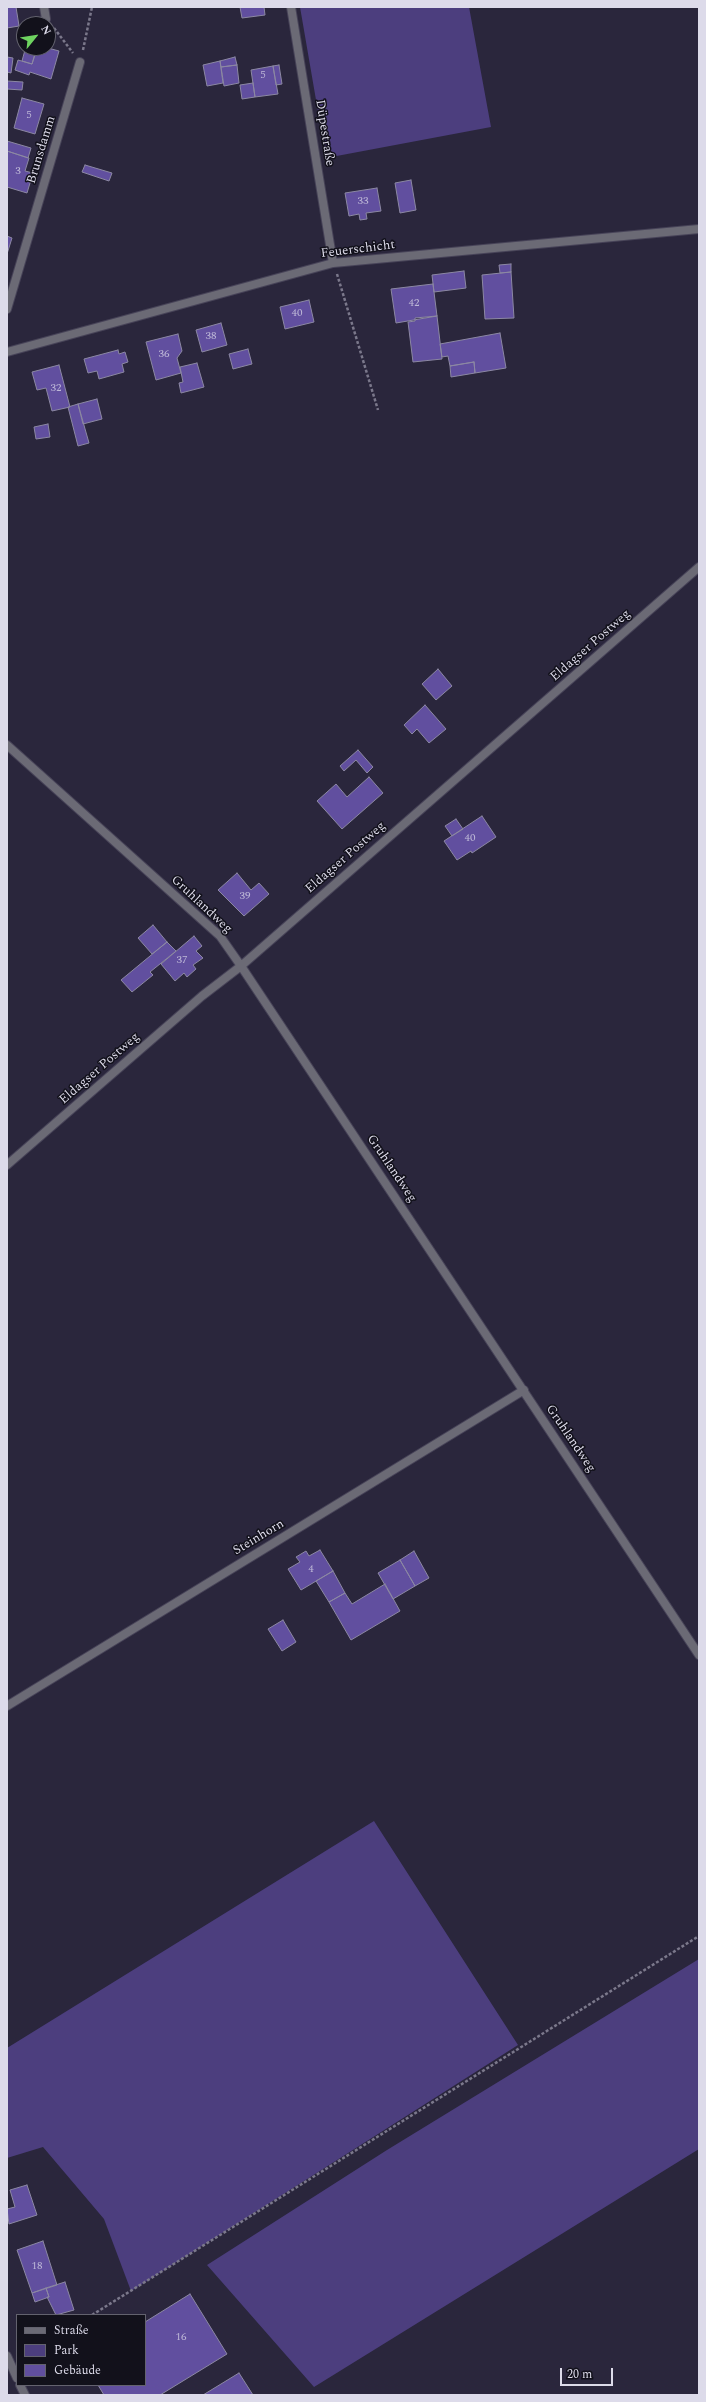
<!DOCTYPE html>
<meta charset="utf-8">
<style>
body{margin:0}
#map{position:relative;width:706px;height:2402px;overflow:hidden;background:#2a263c;font-family:Spectral,serif}
canvas{display:block}
.frame{position:absolute;inset:0;border:8px solid #dddbea;pointer-events:none}
.legend{position:absolute;left:16px;top:2314px;width:130px;height:72px;box-sizing:border-box;background:#12111b;border:1px solid #63626e;margin:0;padding:5px 7px;list-style:none;font-size:12px;color:#dddbea}
.legend li{display:flex;align-items:center;gap:8px;height:20px}
.legend b{width:20px;border:1px solid #63626e}
.north{position:absolute;left:16px;top:16px;width:40px;height:40px;box-sizing:border-box;background:#12111b;border:1px solid #63626e;border-radius:50%;rotate:60deg;font-size:11px;font-weight:700;line-height:16px;text-align:center;color:#dddbea}
.north::after{content:'';display:block;margin:auto;width:14px;height:18px;background:#6ed360;clip-path:polygon(50% 0,100% 100%,50% 72%,0 100%)}
.scale{position:absolute;left:560px;top:2368px;width:53px;height:18px;box-sizing:border-box;border:2px solid #dddbea;border-top:0;padding-left:5px;font-size:12px;line-height:14px;white-space:nowrap;color:#dddbea;-webkit-text-stroke:3px #12111b;paint-order:stroke}
</style>
<div id="map">
<canvas width="706" height="2402"></canvas>
<div class="frame"></div>
<ul class="legend">
<li><b style="height:5px;background:#6b6a75"></b>Straße</li>
<li><b style="height:11px;background:#4c3e7e"></b>Park</li>
<li><b style="height:11px;background:#614f9f"></b>Gebäude</li>
</ul>
<div class="north">N</div>
<div class="scale">20 m</div>
</div>
<script>
const ctx = document.querySelector('canvas').getContext('2d');
ctx.lineJoin = 'round';
function paint(path, color) { ctx.fillStyle = color; ctx.fill(path, 'evenodd'); }
const toPath = rows => new Path2D(rows.map(r => 'M' + r).join(''));
function strokePath(path, color, width, dash) { ctx.strokeStyle = color; ctx.lineWidth = width; ctx.lineCap = dash ? 'butt' : 'round'; ctx.setLineDash(dash || []); ctx.stroke(path); }
function drawText(font, color, halo, rows, align = 'center') {
  ctx.font = font + ' Spectral,serif'; ctx.lineWidth = 3; ctx.setLineDash([]); ctx.textBaseline = 'middle'; ctx.strokeStyle = halo; ctx.fillStyle = color; for (const [text, x, y, turn = 0] of rows) {
    ctx.save(); ctx.translate(x, y); ctx.rotate((+turn || 0) * Math.PI / 180); ctx.textAlign = isNaN(turn) ? turn : align; if (halo) ctx.strokeText(text, 0, 0); ctx.fillText(text, 0, 0); ctx.restore();
  }
}
const green = toPath([
 [300,7,469,7,491,127,326,158],
 [374,1821,518,2045,131,2291,104,2219,43,2147,7,2158,7,2048],
 [699,1959,699,2149,314,2387,207,2265,387,2150]
]);
const building = toPath([
 [7,7,16,7,19,26,7,28,7,7],
 [240,7,264,7,265,15,242,18,240,7],
 [37,48,48,48,59,51,51,79,30,72,29,75,15,70,18,60,32,64,37,48],
 [25,50,35,54,32,64,22,61,25,50],
 [7,57,13,58,11,73,7,72,7,57],
 [235,57,237,65,221,67,220,61,235,57],
 [220,61,223,83,207,86,203,65,220,61],
 [237,65,239,83,224,86,221,67,237,65],
 [279,65,282,84,276,85,273,66,279,65],
 [273,66,278,94,255,97,251,70,273,66],
 [7,81,23,82,22,90,7,89,7,81],
 [253,83,255,97,242,99,240,85,253,83],
 [22,98,44,104,35,134,14,128,22,98],
 [7,141,31,148,28,158,7,151,7,141],
 [7,151,29,158,25,171,33,173,27,193,7,187,7,151],
 [85,165,112,173,109,181,82,172,85,165],
 [411,180,416,210,400,213,395,183,411,180],
 [377,188,381,211,366,213,367,219,360,220,359,214,349,216,345,193,377,188],
 [7,236,12,238,7,254,7,236],
 [511,264,511,272,500,273,499,265,511,264],
 [464,271,466,288,434,292,432,275,464,271],
 [511,272,514,318,485,319,482,275,511,272],
 [433,284,437,316,396,323,391,289,433,284],
 [309,300,314,322,285,329,280,307,309,300],
 [437,316,442,359,413,362,408,322,415,321,415,318,437,316],
 [221,323,227,345,202,352,196,330,221,323],
 [500,333,506,368,475,373,474,362,450,366,448,356,442,357,440,344,500,333],
 [178,334,182,351,177,358,181,373,156,380,146,342,178,334],
 [248,349,252,364,233,369,229,354,248,349],
 [118,350,119,354,125,352,128,362,122,364,124,372,99,379,97,371,88,373,84,359,118,350],
 [474,362,475,373,451,377,450,366,474,362],
 [197,363,204,387,181,393,179,383,183,382,180,367,197,363],
 [59,365,70,407,52,411,46,388,37,390,32,372,59,365],
 [97,399,102,419,83,424,78,404,97,399],
 [78,404,89,443,78,446,68,407,78,404],
 [48,424,50,437,36,439,34,427,48,424],
 [438,669,452,686,436,700,422,684,438,669],
 [425,705,446,729,429,743,417,729,412,734,404,725,425,705],
 [358,750,373,767,367,773,356,760,344,771,340,766,358,750],
 [369,777,383,793,342,829,317,801,336,784,347,797,369,777],
 [482,816,496,837,472,853,471,851,457,860,444,841,482,816],
 [456,819,463,829,452,836,445,826,456,819],
 [237,873,251,890,259,883,269,894,244,916,218,890,237,873],
 [153,925,167,942,152,954,138,938,153,925],
 [194,936,202,946,196,951,203,958,193,965,196,969,187,977,184,973,175,981,161,964,194,936],
 [167,942,176,951,150,972,153,975,132,992,121,980,167,942],
 [320,1550,333,1571,301,1590,288,1569,300,1562,296,1557,306,1551,309,1556,320,1550],
 [414,1551,429,1578,415,1586,400,1560,414,1551],
 [400,1560,415,1586,393,1599,378,1573,400,1560],
 [333,1571,345,1593,329,1602,316,1581,333,1571],
 [385,1584,400,1611,351,1640,329,1602,345,1593,352,1604,385,1584],
 [283,1620,296,1642,282,1651,268,1629,283,1620],
 [27,2185,37,2215,9,2224,7,2209,15,2207,10,2190,27,2185],
 [43,2241,57,2285,32,2293,17,2250,43,2241],
 [65,2282,74,2310,56,2315,47,2297,49,2297,46,2288,65,2282],
 [46,2288,49,2297,35,2302,32,2293,46,2288],
 [190,2294,227,2354,160,2395,104,2395,98,2385,145,2385,145,2322,190,2294],
 [239,2373,253,2395,203,2395,239,2373]
]);
const path = toPath([
 [54,28,73,53],
 [83,50,92,7],
 [337,274,378,410],
 [92,2315,699,1936]
]);
const street = toPath([
 [44,7,46,19],
 [291,7,333,263],
 [7,309,80,62],
 [7,352,333,263,699,229],
 [7,745,220,936,241,966,699,1655],
 [7,1165,202,996,241,966,699,567],
 [7,1706,524,1390],
 [7,2356,17,2378],
 [20,2385,25,2395]
]);
const numberNames = [
 ["5",263,76],
 ["5",29,116],
 ["3",18,172],
 ["33",363,202],
 ["42",414,304],
 ["40",297,314],
 ["38",211,337],
 ["36",164,355],
 ["32",56,389],
 ["40",470,839],
 ["39",245,897],
 ["37",182,961],
 ["4",311,1570],
 ["18",37,2267],
 ["16",181,2338]
];
const streetNames = [
 ["Düpestraße",324,133,81],
 ["Brunsdamm",42,150,-73],
 ["Feuerschicht",358,250,-7],
 ["Eldagser Postweg",591,646,-41],
 ["Eldagser Postweg",346,858,-41],
 ["Gruhlandweg",201,905,43],
 ["Eldagser Postweg",100,1069,-41],
 ["Gruhlandweg",391,1169,56],
 ["Gruhlandweg",570,1439,56],
 ["Steinhorn",259,1538,-31]
];
paint(green, '#4c3e7e');
paint(building, '#614f9f');
strokePath(building, '#8c88a3', 1);
strokePath(street, '#474358', 10);
strokePath(path, '#7b788b', 2.5, [3, 2]);
strokePath(street, '#6b6a75', 8);
drawText('11px', '#beb8d7', null, numberNames);
drawText('13px', '#dddbea', '#12111b', streetNames);
</script>
